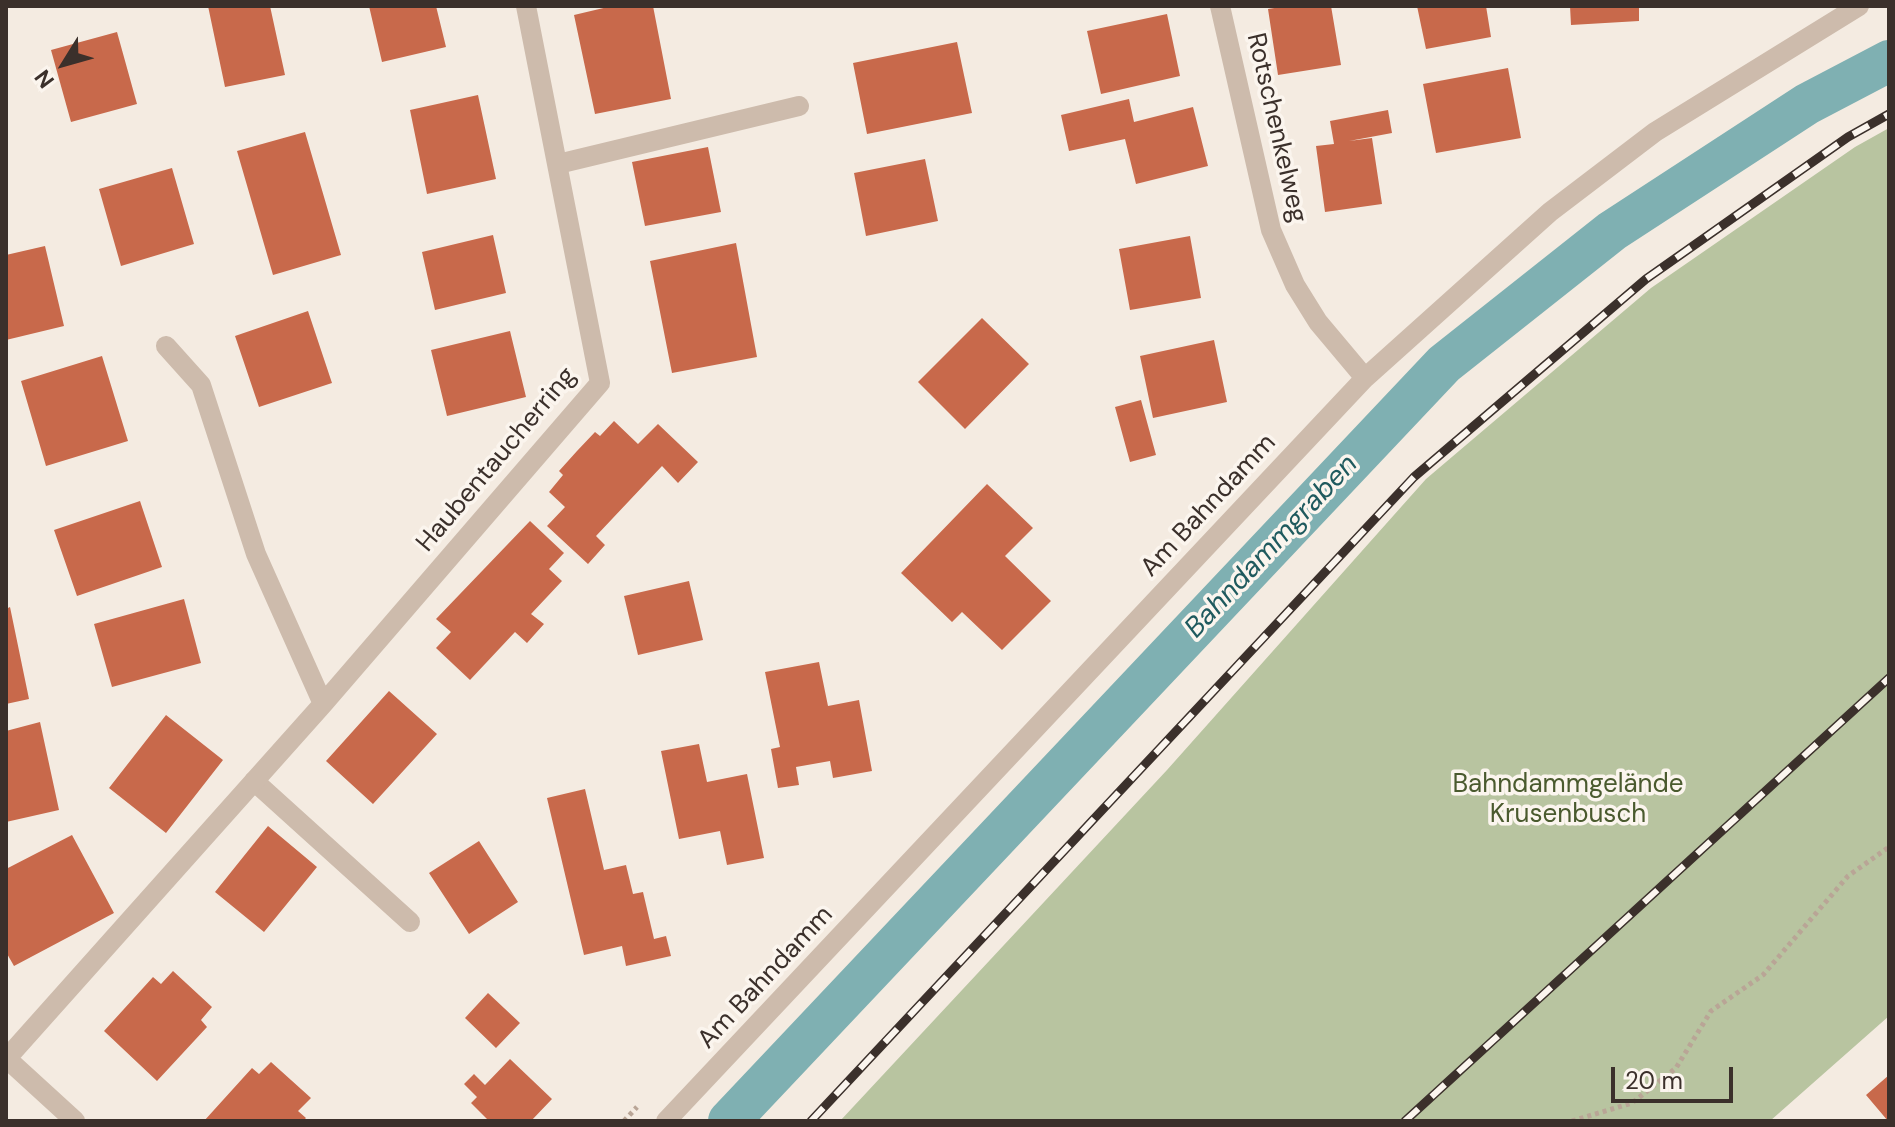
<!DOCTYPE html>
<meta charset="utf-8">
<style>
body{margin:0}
#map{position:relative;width:1895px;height:1127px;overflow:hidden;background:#f4ebe1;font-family:"DM Sans",sans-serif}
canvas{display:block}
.frame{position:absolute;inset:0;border:8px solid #3b302b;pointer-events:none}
.north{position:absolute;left:24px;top:24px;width:80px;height:80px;-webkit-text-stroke:6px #fbf5ee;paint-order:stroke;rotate:233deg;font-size:22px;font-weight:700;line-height:32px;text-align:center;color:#3b302b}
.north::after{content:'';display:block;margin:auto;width:28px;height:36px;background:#3b302b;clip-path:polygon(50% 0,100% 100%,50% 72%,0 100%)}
.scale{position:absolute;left:1611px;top:1067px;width:122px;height:36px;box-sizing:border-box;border:4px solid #3b302b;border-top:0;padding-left:10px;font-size:24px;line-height:28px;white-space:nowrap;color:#3b302b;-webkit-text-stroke:6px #fbf5ee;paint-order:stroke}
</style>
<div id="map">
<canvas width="1895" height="1127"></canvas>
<div class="frame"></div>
<div class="north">N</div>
<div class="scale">20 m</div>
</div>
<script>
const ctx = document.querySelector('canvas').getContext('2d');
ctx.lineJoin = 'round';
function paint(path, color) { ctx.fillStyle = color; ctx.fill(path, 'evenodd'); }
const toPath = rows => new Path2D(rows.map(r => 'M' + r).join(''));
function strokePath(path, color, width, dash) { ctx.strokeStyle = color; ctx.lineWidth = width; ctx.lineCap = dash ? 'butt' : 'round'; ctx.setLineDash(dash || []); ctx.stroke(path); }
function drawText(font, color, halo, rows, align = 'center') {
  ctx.font = font + ' "DM Sans",sans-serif'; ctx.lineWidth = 7; ctx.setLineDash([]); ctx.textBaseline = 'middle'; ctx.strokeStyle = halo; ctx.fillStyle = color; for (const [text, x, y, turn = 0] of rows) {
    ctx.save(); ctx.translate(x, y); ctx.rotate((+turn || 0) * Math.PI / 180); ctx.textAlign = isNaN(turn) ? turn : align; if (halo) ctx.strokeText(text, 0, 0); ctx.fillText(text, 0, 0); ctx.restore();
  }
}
const green = toPath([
 [1889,128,1889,1016,1770,1121,840,1121,1167,770,1426,479,1651,288,1855,147]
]);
const canal = toPath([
 [729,1121,1444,364,1612,231,1807,104,1889,61]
]);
const building = toPath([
 [208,6,270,6,285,75,225,87],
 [369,6,436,6,446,47,382,62],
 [612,6,653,6,671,99,595,114,574,15],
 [1287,6,1331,6,1341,65,1278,75,1268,9],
 [1417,6,1486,6,1491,37,1426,49],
 [1570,6,1639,6,1639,21,1571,25],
 [1167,14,1180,76,1101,94,1087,31],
 [117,32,137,104,71,122,51,50],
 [957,42,972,113,867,134,853,63],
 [1508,68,1521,138,1436,153,1423,84],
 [478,95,496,179,427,194,410,110],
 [1129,99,1134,122,1193,107,1208,166,1136,184,1125,139,1069,151,1061,115],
 [1388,110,1392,133,1349,141,1372,138,1382,204,1325,212,1316,146,1334,144,1330,121],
 [305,132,341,255,273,275,237,151],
 [708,147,721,212,645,226,632,162],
 [925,159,938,221,866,236,854,173],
 [172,168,194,244,121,266,99,189],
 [493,235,506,293,435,310,422,252],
 [1190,236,1201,298,1130,310,1119,249],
 [736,243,757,357,672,373,650,261],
 [45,246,64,326,6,340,6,255],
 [308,311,332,383,259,407,235,336],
 [982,318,1029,364,965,429,918,382],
 [510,331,526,397,447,416,431,350],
 [1214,340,1227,402,1153,418,1140,356],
 [102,356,128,441,46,466,21,381],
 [1141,400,1156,455,1130,462,1115,407],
 [614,421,638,444,658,424,698,462,678,483,662,466,596,536,605,545,588,564,547,526,565,507,549,492,563,475,559,471,577,451,595,432,600,436],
 [987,484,1033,528,1005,556,1051,601,1002,650,962,612,952,622,901,573],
 [140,501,162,567,77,596,54,530],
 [530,521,564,553,549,569,562,581,531,614,544,624,535,634,527,643,515,632,470,680,436,648,451,632,436,619],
 [689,581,703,640,638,655,624,596],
 [184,599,201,663,112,687,94,624],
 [10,607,29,699,6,704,6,609],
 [819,662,828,706,859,700,872,771,833,778,830,761,796,767,799,785,778,788,771,749,780,747,765,672],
 [389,691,437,734,373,804,326,761],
 [166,715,223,760,166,833,109,788],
 [40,722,59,810,6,822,6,731],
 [699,744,707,782,747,774,764,858,727,865,720,831,679,839,661,751],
 [585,789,604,870,626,865,633,894,643,892,654,939,666,936,671,956,626,966,622,946,584,955,547,798],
 [268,826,317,867,264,932,215,892],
 [72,835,114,913,14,966,6,952,6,869],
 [479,841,518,902,469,934,429,873],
 [173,971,212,1007,201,1020,207,1027,157,1081,104,1031,153,977,161,984],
 [488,993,520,1023,496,1048,465,1018],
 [510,1059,552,1099,531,1121,489,1121,471,1103,477,1097,464,1084,474,1074,485,1085],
 [271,1062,311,1098,298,1111,306,1118,303,1121,204,1121,252,1068,259,1074],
 [1889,1075,1889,1121,1888,1121,1866,1095]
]);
const path = toPath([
 [624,1121,637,1107],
 [1572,1121,1632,1103,1676,1068,1711,1011,1763,975,1848,876,1889,847]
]);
const lane = toPath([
 [254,781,410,922]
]);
const street = toPath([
 [1220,6,1271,230,1295,285,1318,322,1365,378],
 [558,164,799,106],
 [166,346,201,385,256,554,323,704],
 [6,1058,75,1121],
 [7,1058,323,704,600,383,526,6],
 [666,1121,1365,378,1550,212,1655,132,1859,6]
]);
const rail = toPath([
 [811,1121,1414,477,1646,279,1848,137,1889,114],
 [1405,1121,1889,678]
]);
const streetNames = [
 ["Rotschenkelweg",1276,128,77],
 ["Haubentaucherring",497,460,-50],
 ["Am Bahndamm",1209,506,-47],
 ["Am Bahndamm",766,978,-47]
];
const parkNames = [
 ["Bahndammgelände",1568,785],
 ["Krusenbusch",1568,815]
];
const waterNames = [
 ["Bahndammgraben",1272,547,-47]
];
paint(green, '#b8c4a0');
strokePath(canal, '#7fb0b2', 42);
paint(building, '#c8694b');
strokePath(path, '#b9a596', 5, [4, 4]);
strokePath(lane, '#cdbbac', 20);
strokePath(street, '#cdbbac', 20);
strokePath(rail, '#3b302b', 9);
strokePath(rail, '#fbf5ee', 6, [18]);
drawText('26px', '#3b302b', '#fbf5ee', streetNames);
drawText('26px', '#4a5a2e', '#fbf5ee', parkNames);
drawText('italic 28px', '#1f5a5e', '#fbf5ee', waterNames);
</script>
